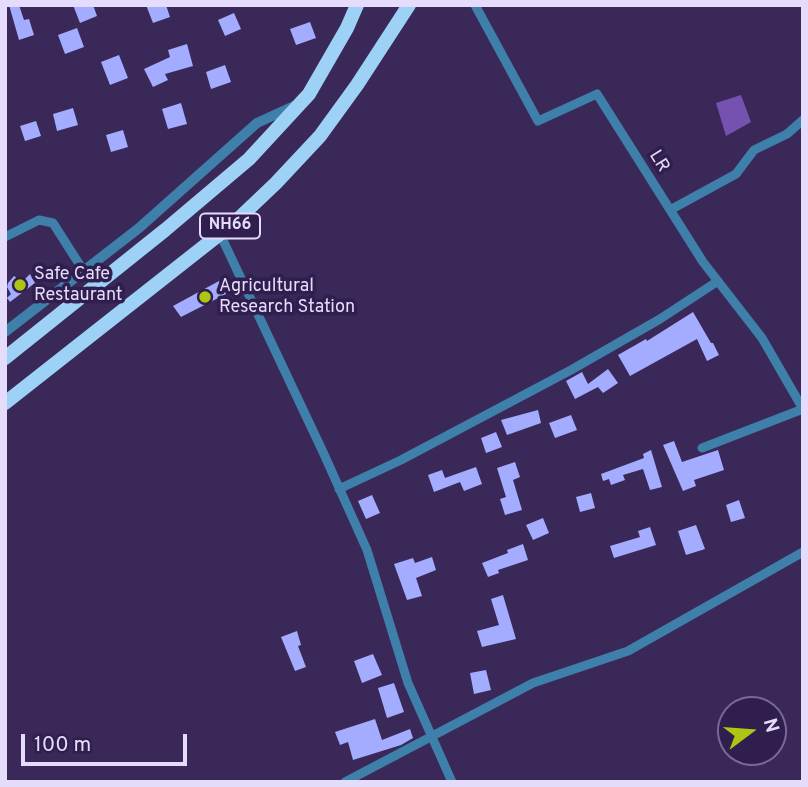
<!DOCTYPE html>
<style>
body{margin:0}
#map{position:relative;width:808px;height:787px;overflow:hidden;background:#3a2859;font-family:Overpass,sans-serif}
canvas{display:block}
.frame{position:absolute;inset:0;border:7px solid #e5dcfb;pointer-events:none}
.north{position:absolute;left:717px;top:696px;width:70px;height:70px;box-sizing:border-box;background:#301e4e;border:2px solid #786a93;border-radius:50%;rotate:74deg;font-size:19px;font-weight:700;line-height:28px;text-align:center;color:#e5dcfb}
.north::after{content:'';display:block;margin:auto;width:24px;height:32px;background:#acc611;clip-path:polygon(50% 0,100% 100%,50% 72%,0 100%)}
.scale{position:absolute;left:21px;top:734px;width:166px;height:32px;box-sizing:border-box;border:4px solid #e5dcfb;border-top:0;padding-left:9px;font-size:21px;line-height:24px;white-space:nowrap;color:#e5dcfb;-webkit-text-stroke:5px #301e4e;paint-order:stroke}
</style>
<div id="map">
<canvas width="808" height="787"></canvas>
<div class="frame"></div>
<div class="north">N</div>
<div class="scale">100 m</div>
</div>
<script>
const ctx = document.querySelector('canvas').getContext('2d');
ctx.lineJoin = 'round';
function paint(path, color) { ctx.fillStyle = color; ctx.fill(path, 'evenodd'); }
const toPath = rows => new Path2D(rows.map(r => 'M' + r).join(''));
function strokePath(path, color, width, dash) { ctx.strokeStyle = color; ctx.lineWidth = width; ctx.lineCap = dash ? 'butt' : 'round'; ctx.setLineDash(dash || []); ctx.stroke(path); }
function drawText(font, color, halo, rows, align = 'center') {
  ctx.font = font + ' Overpass,sans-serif'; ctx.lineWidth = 7; ctx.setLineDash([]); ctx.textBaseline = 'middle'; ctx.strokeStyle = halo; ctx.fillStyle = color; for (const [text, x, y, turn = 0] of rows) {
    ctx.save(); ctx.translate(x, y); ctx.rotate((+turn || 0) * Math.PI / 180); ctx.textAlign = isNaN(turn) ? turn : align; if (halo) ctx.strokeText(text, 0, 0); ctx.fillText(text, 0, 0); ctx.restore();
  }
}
const water = toPath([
 [741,95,751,122,726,136,716,103]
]);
const building = toPath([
 [9,5,19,5,24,20,29,19,34,35,19,40],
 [73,5,93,5,97,16,80,23],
 [146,5,166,5,170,17,153,23],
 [234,13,241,29,225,36,218,20],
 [310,22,316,38,296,45,290,29],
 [77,28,84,47,65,54,58,35],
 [187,44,193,66,165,74,168,80,153,87,144,69,170,57,168,50],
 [119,55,128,78,110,85,101,62],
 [225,65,231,82,211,89,206,72],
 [181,103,187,124,168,129,162,109],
 [73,108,78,125,57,131,53,114],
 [36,121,41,136,25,141,20,126],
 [123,130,128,147,111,152,106,135],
 [30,274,35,283,10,302,7,298,11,294,7,287,8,283,14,276,22,282],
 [219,281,226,294,181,317,173,306],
 [693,312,711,343,713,343,719,355,707,361,697,339,630,376,618,355,646,339,647,341],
 [608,369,618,383,603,393,598,387,575,399,566,381,582,372,588,384],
 [538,410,541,423,507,435,501,420],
 [571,415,577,430,555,438,549,423],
 [496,432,502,447,486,453,481,438],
 [674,441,682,462,718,450,724,470,694,480,696,486,683,491,663,445],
 [651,450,662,487,650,490,643,469,623,475,625,480,611,485,609,479,603,481,601,474,644,458,643,454],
 [515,462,520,477,513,480,522,510,505,515,500,499,506,497,497,468],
 [476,467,482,484,464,491,460,482,434,492,428,475,442,470,445,478],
 [591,493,595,508,580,512,576,497],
 [372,495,380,513,366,519,358,501],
 [739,500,745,518,731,522,726,505],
 [543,518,549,533,533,540,526,525],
 [696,525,705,549,686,555,678,531],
 [650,527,656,545,614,558,610,546,640,537,638,531],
 [523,544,528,560,498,570,499,573,488,577,482,563,508,553,507,550],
 [432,557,436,570,416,578,422,596,407,600,394,564,413,558,415,563],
 [503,595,516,639,482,647,477,631,499,625,491,599],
 [297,631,301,645,298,646,306,667,295,671,281,637],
 [373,654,382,675,362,683,354,661],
 [486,670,491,690,474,694,470,673],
 [394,683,404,712,387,718,378,688],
 [375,719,382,740,410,729,413,738,401,745,353,760,348,742,340,745,335,732]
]);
const minor = toPath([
 [475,5,538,121,597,94,703,262,762,338,803,409],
 [670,210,736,174,754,150,787,134,803,120],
 [220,234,323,452,367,550,408,683,452,782],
 [5,237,39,220,53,223,83,270],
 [702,448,803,409],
 [339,489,401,460,571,370,660,319,718,281],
 [345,782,533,683,628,651,803,552]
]);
const tertiary = toPath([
 [5,332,139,228,257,123,294,106]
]);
const trunk = toPath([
 [5,358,165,230,249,159,309,94,347,28,357,5],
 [5,403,235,222,276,183,320,136,357,85,409,5]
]);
const markers = [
 [20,285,7,"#acc611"],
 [205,297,7,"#acc611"]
];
const shields = [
 [230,226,60]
];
const shieldNames = [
 ["NH66",230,226]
];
const streetNames = [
 ["LR",658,162,58]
];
const poiNames = [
 ["Safe Cafe",34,275],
 ["Restaurant",34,296],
 ["Agricultural",219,287],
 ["Research Station",219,308]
];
paint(water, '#7551b0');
paint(building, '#a3acfe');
strokePath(minor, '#3e80aa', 9);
strokePath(tertiary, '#3e80aa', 10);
strokePath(trunk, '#9dd2f6', 14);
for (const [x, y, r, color] of markers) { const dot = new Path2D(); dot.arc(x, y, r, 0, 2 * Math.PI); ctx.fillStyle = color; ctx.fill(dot); strokePath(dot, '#301e4e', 2.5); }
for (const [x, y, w] of shields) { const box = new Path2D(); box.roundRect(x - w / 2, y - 12.5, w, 25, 5); ctx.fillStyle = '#301e4e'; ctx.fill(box); strokePath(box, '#e5dcfb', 2); }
drawText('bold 16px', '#e5dcfb', null, shieldNames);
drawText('18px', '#e5dcfb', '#301e4e', streetNames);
drawText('18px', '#e5dcfb', '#301e4e', poiNames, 'left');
</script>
